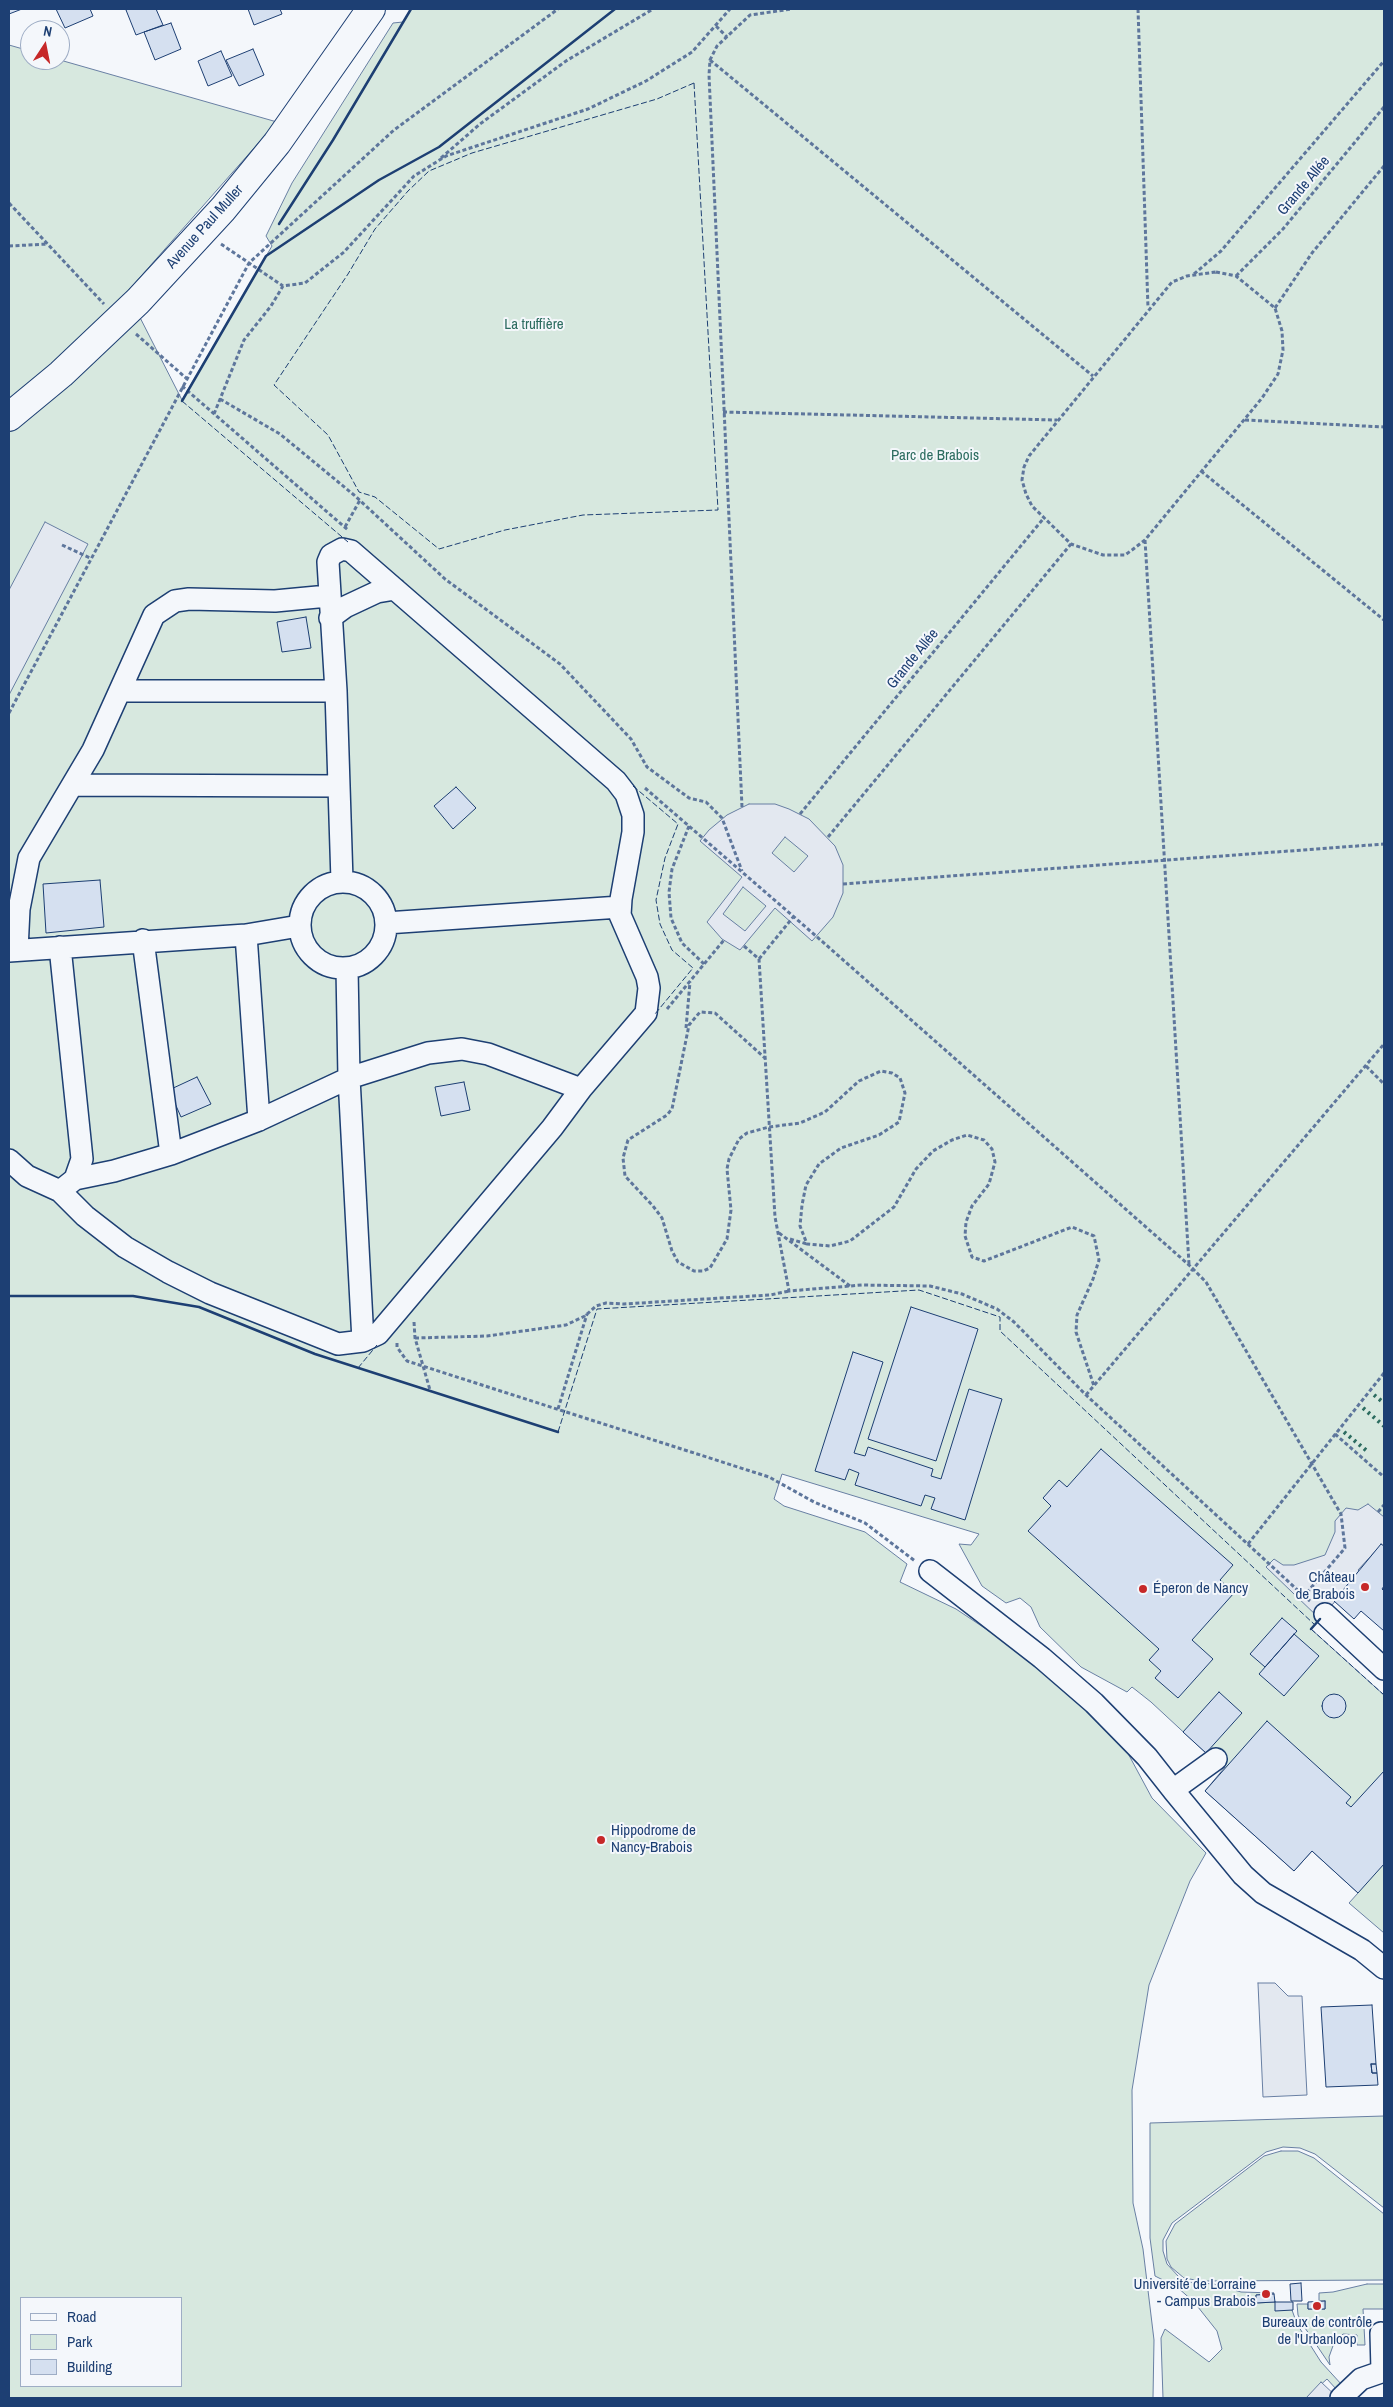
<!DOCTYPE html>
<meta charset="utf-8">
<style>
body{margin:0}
#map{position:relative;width:1393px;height:2407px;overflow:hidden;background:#f4f7fb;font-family:"Archivo Narrow",sans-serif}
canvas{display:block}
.frame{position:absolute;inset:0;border:10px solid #1d3f73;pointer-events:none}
.legend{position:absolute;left:20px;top:2297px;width:162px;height:90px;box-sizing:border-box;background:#f4f7fb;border:1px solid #9eadc5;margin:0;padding:6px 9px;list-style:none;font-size:15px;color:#1d3f73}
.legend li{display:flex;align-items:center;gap:10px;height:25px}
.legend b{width:25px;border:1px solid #9eadc5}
.north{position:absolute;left:20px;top:20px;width:50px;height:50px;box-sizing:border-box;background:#f4f7fb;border:1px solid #9eadc5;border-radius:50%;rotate:11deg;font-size:14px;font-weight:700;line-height:20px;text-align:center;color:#1d3f73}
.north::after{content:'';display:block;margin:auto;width:18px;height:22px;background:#c62828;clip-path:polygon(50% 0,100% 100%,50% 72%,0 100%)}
</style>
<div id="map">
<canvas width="1393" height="2407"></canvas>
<div class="frame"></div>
<ul class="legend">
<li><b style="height:6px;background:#f4f7fb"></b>Road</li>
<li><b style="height:14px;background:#d7e8df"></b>Park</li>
<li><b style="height:14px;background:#d5e0f0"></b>Building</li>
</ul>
<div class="north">N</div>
</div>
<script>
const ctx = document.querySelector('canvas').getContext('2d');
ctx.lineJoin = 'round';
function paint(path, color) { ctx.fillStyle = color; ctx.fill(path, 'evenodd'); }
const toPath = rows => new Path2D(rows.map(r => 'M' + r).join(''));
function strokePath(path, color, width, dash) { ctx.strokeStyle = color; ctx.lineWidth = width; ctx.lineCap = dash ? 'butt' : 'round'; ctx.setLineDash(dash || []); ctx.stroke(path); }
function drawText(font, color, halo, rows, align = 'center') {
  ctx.font = font + ' "Archivo Narrow",sans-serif'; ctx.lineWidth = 4; ctx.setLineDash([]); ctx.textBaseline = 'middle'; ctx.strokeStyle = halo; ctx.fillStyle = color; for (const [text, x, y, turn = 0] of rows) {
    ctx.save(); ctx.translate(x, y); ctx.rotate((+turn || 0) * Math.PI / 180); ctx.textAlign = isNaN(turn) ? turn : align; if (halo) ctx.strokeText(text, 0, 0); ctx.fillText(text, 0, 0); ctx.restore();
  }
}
const green = toPath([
 [411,9,1384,9,1384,1546,1381,1545,1358,1570,1360,1572,1311,1629,1384,1695,1384,1933,1349,1903,1358,1893,1312,1851,1294,1871,1205,1791,1225,1767,1206,1753,1151,1702,1132,1687,1127,1692,1081,1667,1040,1627,1031,1607,1020,1598,1006,1603,982,1586,959,1544,971,1545,979,1534,782,1474,774,1499,784,1506,865,1532,907,1564,900,1582,956,1609,1007,1643,1084,1707,1124,1746,1152,1798,1206,1853,1190,1881,1149,1985,1132,2090,1133,2203,1143,2249,1154,2340,1153,2398,9,2398,9,45,30,51,30,60,60,60,277,122,127,292,182,400,272,246,266,236,292,183,393,23,403,22,411,9],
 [21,2298,181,2298,181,2386,21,2386,21,2298],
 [1384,2116,1384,2208,1315,2154,1300,2148,1283,2147,1266,2152,1172,2223,1163,2240,1163,2251,1167,2264,1179,2277,1186,2282,1214,2284,1241,2292,1274,2293,1256,2295,1256,2303,1275,2302,1292,2310,1297,2324,1321,2362,1342,2385,1337,2390,1327,2379,1306,2398,1163,2398,1161,2338,1165,2329,1209,2362,1222,2349,1217,2331,1194,2302,1177,2287,1155,2276,1150,2238,1150,2123,1384,2116],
 [1281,2151,1298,2151,1314,2158,1384,2214,1384,2280,1201,2281,1184,2278,1171,2267,1167,2259,1166,2241,1175,2224,1264,2156,1281,2151],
 [1367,2284,1384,2284,1384,2309,1363,2309,1365,2345,1357,2345,1357,2335,1343,2334,1334,2343,1329,2357,1330,2365,1303,2325,1298,2315,1297,2304,1308,2304,1308,2309,1325,2309,1325,2301,1319,2301,1319,2293,1333,2292,1367,2284]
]);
const parking = toPath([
 [45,522,88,544,9,695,9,590,45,522],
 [749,804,775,804,789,809,809,819,835,846,843,865,843,893,833,917,812,941,775,908,740,950,722,939,707,922,742,877,700,841,709,830,727,815,749,804],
 [785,837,808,856,794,872,772,853,785,837],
 [743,887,766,906,745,931,723,914,743,887],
 [1368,1504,1384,1517,1384,1546,1381,1545,1358,1570,1360,1572,1320,1619,1266,1567,1274,1559,1283,1565,1294,1565,1325,1555,1335,1532,1335,1521,1346,1508,1358,1510,1368,1504],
 [1258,1983,1275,1983,1288,1996,1302,1996,1307,2095,1263,2097,1258,1983],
 [1321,2382,1338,2398,1306,2398,1321,2382]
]);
const building = toPath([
 [9,9,22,9,9,14,9,9],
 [56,9,90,9,93,16,65,28,56,9],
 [129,9,156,9,163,25,136,35,126,10,129,9],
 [248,9,280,9,282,14,254,25,248,9],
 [171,23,181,49,155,60,144,32,171,23],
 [253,49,264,75,239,86,226,60,253,49],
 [221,51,232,76,208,86,198,61,221,51],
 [306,617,311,648,282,652,277,622,306,617],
 [456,787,476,808,453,829,434,806,456,787],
 [100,880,104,927,46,933,43,884,100,880],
 [197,1077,211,1104,181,1117,169,1090,197,1077],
 [464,1082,470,1110,441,1116,435,1087,464,1082],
 [911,1307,978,1329,936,1461,868,1439,911,1307],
 [853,1352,883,1362,854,1453,865,1456,868,1447,933,1469,931,1476,941,1479,969,1389,1002,1399,965,1520,931,1509,935,1498,925,1495,921,1506,855,1485,859,1473,849,1469,845,1480,815,1471,853,1352],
 [1101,1449,1233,1565,1220,1580,1234,1593,1192,1640,1213,1659,1178,1698,1155,1678,1161,1671,1149,1660,1159,1649,1028,1531,1051,1506,1043,1498,1059,1480,1067,1487,1101,1449],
 [1381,1544,1384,1546,1384,1586,1382,1589,1384,1591,1384,1631,1361,1611,1354,1619,1334,1601,1381,1544],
 [1282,1618,1297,1631,1265,1667,1250,1654,1282,1618],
 [1294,1634,1319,1656,1284,1696,1259,1674,1294,1634],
 [1219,1692,1242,1713,1206,1753,1183,1732,1219,1692],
 '1322 1706a12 12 0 1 1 24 0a12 12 0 1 1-24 0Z',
 [1267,1721,1351,1797,1346,1803,1351,1807,1384,1771,1384,1864,1358,1893,1312,1851,1294,1871,1205,1791,1267,1721],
 [1372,2005,1376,2064,1371,2064,1372,2073,1377,2073,1378,2085,1326,2087,1321,2007,1372,2005],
 [1371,2064,1376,2064,1377,2073,1372,2073,1371,2064],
 [1301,2283,1302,2301,1291,2301,1290,2284,1301,2283],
 [1274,2294,1275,2302,1256,2303,1256,2295,1274,2294],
 [1325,2301,1325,2309,1308,2309,1308,2302,1325,2301],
 [1275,2302,1293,2302,1293,2310,1275,2311,1275,2302]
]);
const path = toPath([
 [1138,9,1148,308],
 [716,26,727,37],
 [710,60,1093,376],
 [441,158,480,124,566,61,653,9],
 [9,203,104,304],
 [221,244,283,286],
 [9,246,48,244],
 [1216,272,1236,276,1275,308,1282,331,1283,350,1278,374,1262,398,1145,540,1132,550,1125,555,1103,555,1071,544,1032,506,1026,494,1022,480,1024,467,1029,456,1172,282,1187,276,1216,272],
 [1194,274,1221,251,1384,61],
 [1236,276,1283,229,1384,107],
 [1275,308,1312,253,1384,166],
 [136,334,186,378],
 [182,386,348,530],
 [220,399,280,434,354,495,445,579,560,664,631,739,647,767,689,798,706,802,722,818,742,871],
 [723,412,1057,420],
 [214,414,244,340,271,306,283,286,305,283,344,252,414,176,446,156,588,109,646,81,692,52,730,9],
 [1245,420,1384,427],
 [1201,471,1384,620],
 [345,527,360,500],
 [1145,540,1189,1264],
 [62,545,90,558],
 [9,713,249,263,394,130,558,9],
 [645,788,816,936,1189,1265,1206,1282,1341,1514,1345,1548,1304,1596,1310,1601],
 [742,807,709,75,710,60,717,46,750,15,792,9],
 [800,814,1043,519],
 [689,826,672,869,669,892,671,918,682,943,704,964],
 [828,837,1071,544],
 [843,884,1384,844],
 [744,946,759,959,775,1217,789,1291,862,1285,930,1286,962,1294,997,1309,1014,1322,1086,1395,1304,1596],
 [759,959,794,916],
 [667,1009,724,940],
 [686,1028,690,982],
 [766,1059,715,1013,700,1012,689,1025,672,1109,667,1115,628,1140,623,1158,625,1176,653,1206,662,1218,672,1251,678,1262,694,1271,703,1271,710,1268,727,1239,731,1210,727,1169,729,1159,739,1139,747,1133,769,1127,800,1123,825,1112,859,1081,881,1071,892,1073,900,1078,905,1093,899,1122,879,1135,841,1148,819,1164,806,1185,802,1205,800,1226,807,1244,830,1246,850,1241,894,1207,916,1169,933,1151,952,1140,967,1135,984,1140,992,1149,995,1162,989,1184,972,1206,966,1222,965,1236,972,1257,984,1261,1072,1227,1094,1236,1099,1260,1093,1279,1077,1315,1076,1332,1094,1386],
 [1366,1066,1384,1084],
 [779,1233,850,1286],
 [790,1239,807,1244],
 [414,1322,415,1338,430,1390],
 [415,1338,487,1336,566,1325,585,1316,596,1306,606,1303,624,1304,770,1295,789,1291],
 [397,1343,397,1347,407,1361,769,1477,814,1502,865,1523,915,1561],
 [1086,1395,1384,1044],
 [558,1409,587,1314],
 [1335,1434,1384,1477],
 [1378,1512,1384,1505],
 [1248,1544,1384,1373]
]);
const minor = toPath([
 [330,618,345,607,377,592,395,589],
 [121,691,336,691],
 [73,785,339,786],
 '300 925a43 43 0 1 1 86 0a43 43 0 1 1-86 0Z',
 [386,923,620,907],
 [246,935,259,1120],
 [143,940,171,1154],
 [60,947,82,1159,75,1179],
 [17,950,19,909,29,858,93,750,154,615,175,601,189,599,275,601,328,596],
 [9,951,246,935,299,926],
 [347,968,349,1078,363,1341],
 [9,1160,27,1176,60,1191,85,1216,125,1247,168,1272,210,1293,338,1344,363,1341,378,1334,552,1128,581,1089,646,1013,649,988,647,977,620,915,621,899,633,832,633,815,626,794,616,781,351,551,342,549,331,555,328,562,336,691,342,881],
 [60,1191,75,1179,114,1171,171,1154,259,1120,349,1078,428,1053,462,1049,488,1054,581,1089],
 [930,1571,1042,1658,1094,1703,1147,1757,1173,1790,1216,1759],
 [1325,1614,1384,1669],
 [1173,1790,1243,1875,1263,1893,1362,1950,1384,1968],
 [1381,2333,1382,2371],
 [1341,2398,1361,2379,1384,2371]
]);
const major = toPath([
 [9,417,61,374,138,301,223,209,277,143,371,9]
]);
const hedge = toPath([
 [1374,1395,1384,1403],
 [1363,1408,1384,1426],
 [1344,1432,1367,1451]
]);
const fence = toPath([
 [694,83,718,510,583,515,505,530,439,549,375,497,359,492,328,435,274,385,348,274,375,229,408,191,429,171,472,153,657,99,694,83],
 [182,401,348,542],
 [633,786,678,824,665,858,656,900,660,924,672,950,693,968,655,1014],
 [358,1368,377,1345],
 [558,1432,597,1309,919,1290,1000,1317,1000,1331,1315,1625],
 [1311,1629,1384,1695]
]);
const wall = toPath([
 [279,224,333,140,411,9],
 [182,401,266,256,379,180,439,147,615,9],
 [9,1296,133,1296,199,1307,315,1354,558,1432],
 [1311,1629,1320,1619]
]);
const markers = [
 [1365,1587,5,"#c62828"],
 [1143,1589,5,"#c62828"],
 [601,1840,5,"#c62828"],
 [1266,2294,5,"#c62828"],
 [1317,2306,5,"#c62828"]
];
const streetNames = [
 ["Grande Allée",1304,186,-50],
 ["Avenue Paul Muller",205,227,-48],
 ["Grande Allée",913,659,-51]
];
const parkNames = [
 ["La truffière",534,325],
 ["Parc de Brabois",935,456]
];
const poiNames = [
 ["Château",1355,1578],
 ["de Brabois",1355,1595],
 ["Éperon de Nancy",1153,1589,"left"],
 ["Hippodrome de",611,1831,"left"],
 ["Nancy-Brabois",611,1848,"left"],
 ["Université de Lorraine",1256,2285],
 ["- Campus Brabois",1256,2302],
 ["Bureaux de contrôle",1317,2323,"center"],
 ["de l'Urbanloop",1317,2340,"center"]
];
paint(green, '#d7e8df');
strokePath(green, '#687fa3', 1);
paint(parking, '#e3e8f0');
strokePath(parking, '#687fa3', 1);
paint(building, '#d5e0f0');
strokePath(building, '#1d3f73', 1);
strokePath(minor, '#1d3f73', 24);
strokePath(major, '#1d3f73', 30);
strokePath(path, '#5e769c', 3, [4, 2.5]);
strokePath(minor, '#f4f7fb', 21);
strokePath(major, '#f4f7fb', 28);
strokePath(hedge, '#2c6c60', 4, [2.5, 4]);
strokePath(fence, '#1d3f73', 1, [6, 2.5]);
strokePath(wall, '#1d3f73', 2.5);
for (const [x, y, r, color] of markers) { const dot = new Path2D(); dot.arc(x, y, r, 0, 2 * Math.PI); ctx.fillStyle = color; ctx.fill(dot); strokePath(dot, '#f4f7fb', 2); }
drawText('15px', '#1d3f73', '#f4f7fb', streetNames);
drawText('15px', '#2c6c60', '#f4f7fb', parkNames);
drawText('15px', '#1d3f73', '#f4f7fb', poiNames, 'right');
</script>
